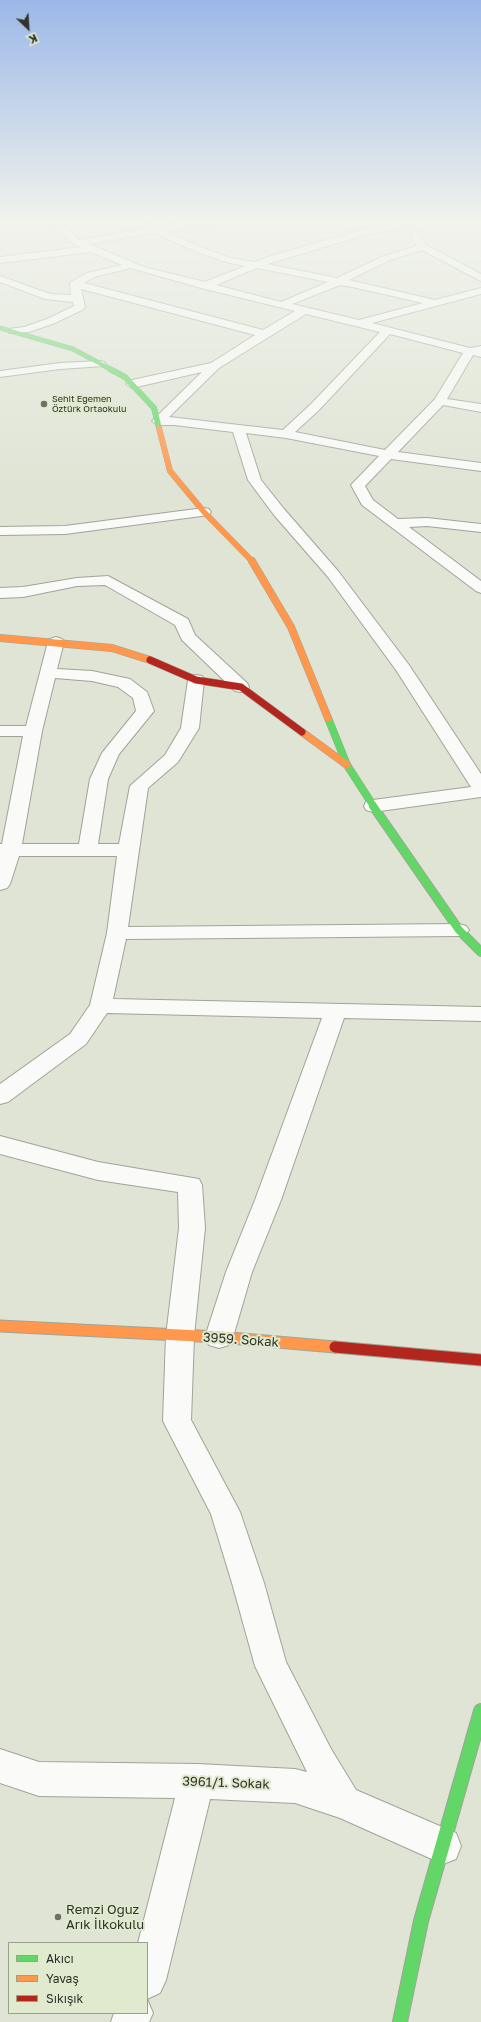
<!DOCTYPE html>
<meta charset="utf-8">
<style>
body{margin:0}
#map{position:relative;width:481px;height:2022px;overflow:hidden;background:#dfe4d5;font-family:"Golos Text",sans-serif}
canvas{display:block}
.legend{position:absolute;left:8px;top:1942px;width:140px;height:72px;box-sizing:border-box;background:#e0eacf;border:1px solid #99a18d;margin:0;padding:5px 7px;list-style:none;font-size:12px;color:#2f3329}
.legend li{display:flex;align-items:center;gap:8px;height:20px}
.legend b{width:20px;border:1px solid #99a18d}
.north{position:absolute;left:8px;top:8px;width:40px;height:40px;-webkit-text-stroke:3px #e0eacf;paint-order:stroke;rotate:155deg;font-size:11px;font-weight:700;line-height:16px;text-align:center;color:#2f3329}
.north::after{content:'';display:block;margin:auto;width:14px;height:18px;background:#2f3329;clip-path:polygon(50% 0,100% 100%,50% 72%,0 100%)}
</style>
<div id="map">
<canvas width="481" height="2022"></canvas>
<ul class="legend">
<li><b style="height:5px;background:#63d668"></b>Akıcı</li>
<li><b style="height:5px;background:#ff974d"></b>Yavaş</li>
<li><b style="height:5px;background:#b3261e"></b>Sıkışık</li>
</ul>
<div class="north">K</div>
</div>
<script>
const ctx = document.querySelector('canvas').getContext('2d');
ctx.lineJoin = 'round';
const toPath = rows => new Path2D(rows.map(r => 'M' + r).join(''));
function strokePath(path, color, width, dash) { ctx.strokeStyle = color; ctx.lineWidth = width; ctx.lineCap = dash ? 'butt' : 'round'; ctx.setLineDash(dash || []); ctx.stroke(path); }
function paint(path, color) { ctx.fillStyle = color; ctx.fill(path, 'evenodd'); }
function drawText(font, color, halo, rows, align = 'center') {
  ctx.font = font + ' "Golos Text",sans-serif'; ctx.lineWidth = 4; ctx.setLineDash([]); ctx.textBaseline = 'middle'; ctx.strokeStyle = halo; ctx.fillStyle = color; for (const [text, x, y, turn = 0] of rows) {
    ctx.save(); ctx.translate(x, y); ctx.rotate((+turn || 0) * Math.PI / 180); ctx.textAlign = isNaN(turn) ? turn : align; if (halo) ctx.strokeText(text, 0, 0); ctx.fillText(text, 0, 0); ctx.restore();
  }
}
const street = toPath([
 [45,218,55,218,80,240,144,229,123,218,135,218,156,227,208,218,230,218,226,221,165,231,203,248,231,258,255,262,271,256,364,229,407,221,410,222,410,226,368,234,267,264,337,278,384,256,417,246,410,235,415,232,418,233,426,245,481,274,481,281,422,250,390,260,349,280,435,300,481,288,481,294,372,323,470,348,481,346,481,357,473,355,447,399,481,404,481,412,443,405,398,452,481,463,481,471,391,459,365,486,373,500,398,519,427,518,481,524,481,532,427,526,409,527,481,581,481,593,476,591,362,505,351,485,379,456,286,438,246,433,261,480,284,509,338,571,409,665,481,774,481,797,373,812,366,810,364,806,366,802,373,800,471,787,396,670,328,577,274,515,248,480,233,432,174,425,158,425,152,421,202,372,132,388,126,384,132,380,211,363,255,335,81,289,85,307,84,309,55,323,29,332,9,333,8,331,9,329,24,327,47,319,74,306,73,302,45,299,0,282,0,276,50,294,71,295,70,284,71,282,87,273,122,265,91,252,0,263,0,257,81,247,75,245,45,218],
 [154,233,197,252,226,262,245,266,205,282,144,267,89,244,154,233],
 [131,268,201,288,295,311,263,330,84,283,94,277,131,268],
 [257,268,328,282,281,302,216,285,257,268],
 [340,285,352,287,423,303,359,320,292,304,340,285],
 [306,314,380,332,311,404,283,430,169,417,219,368,306,314],
 [390,334,463,353,435,399,385,450,295,432,319,410,390,334],
 [100,361,104,362,106,364,104,366,60,369,0,377,0,371,60,363,100,361],
 [204,508,209,509,211,512,209,515,65,534,0,535,0,527,65,526,204,508],
 [108,576,188,619,195,635,247,683,249,687,247,691,241,692,235,691,182,640,175,625,105,585,77,586,23,597,0,598,0,588,23,587,77,578,108,576],
 [56,637,62,639,64,642,57,669,92,671,130,679,147,692,154,711,119,754,108,779,98,844,119,844,130,786,165,755,181,728,188,680,190,676,196,675,202,676,204,680,199,728,178,762,148,788,128,927,459,924,466,926,469,930,466,934,459,936,126,939,113,999,481,1007,481,1021,344,1018,281,1200,252,1272,233,1337,229,1345,219,1348,209,1345,205,1337,226,1272,255,1200,322,1018,107,1013,86,1044,8,1102,0,1104,0,1084,70,1034,90,1005,107,933,117,856,19,856,10,884,7,888,0,890,0,844,2,844,23,736,0,736,0,726,26,726,48,642,50,639,56,637],
 [55,678,92,681,118,687,133,698,136,711,102,753,90,779,79,844,22,844,42,731,55,678],
 [0,1136,98,1162,199,1179,202,1185,205,1228,194,1336,191,1420,240,1512,264,1583,286,1662,331,1749,356,1790,456,1833,461,1846,456,1859,443,1864,340,1818,295,1803,210,1799,166,1980,160,1993,147,1999,147,1943,138,1943,175,1798,39,1796,0,1783,0,1749,39,1762,197,1764,295,1769,307,1772,255,1666,232,1583,211,1514,163,1421,166,1336,179,1228,178,1192,98,1180,0,1154,0,1136],
 [147,1999,153,2013,149,2022,111,2022,114,2013,147,2013,147,1999]
]);
const fastFar4 = toPath([
 [0,328,73,349,112,370]
]);
const fastFar3 = toPath([
 [110,369,125,377,154,408,159,428]
]);
const fastFar2 = toPath([
 [328,718,347,765,374,807]
]);
const fastFar1 = toPath([
 [373,806,459,930,481,952]
]);
const fast = toPath([
 [400,2022,421,1921,481,1711]
]);
const slowFar2 = toPath([
 [159,428,170,471,204,512,253,562]
]);
const slowFar1 = toPath([
 [252,561,291,627,328,718],
 [0,638,112,648,150,660],
 [302,732,347,765]
]);
const slow = toPath([
 [0,1326,219,1337,335,1347]
]);
const jamFar1 = toPath([
 [150,660,196,680,241,687,302,732]
]);
const jam = toPath([
 [335,1347,481,1360]
]);
const markers = [
 [44,404,4,"#6d7165"],
 [58,1917,4,"#6d7165"]
];
const farPoinames = [
 ["Şehit Egemen",52,399],
 ["Öztürk Ortaokulu",52,409]
];
const nearStreetnames = [
 ["3959. Sokak",241,1340,4],
 ["3961/1. Sokak",226,1783,2]
];
const nearPoinames = [
 ["Remzi Oğuz",66,1910],
 ["Arık İlkokulu",66,1925]
];
strokePath(street, '#a0a498', 2);
strokePath(fastFar4, '#a0a498', 5);
strokePath(fastFar3, '#a0a498', 6);
strokePath(fastFar2, '#a0a498', 8);
strokePath(fastFar1, '#a0a498', 10);
strokePath(fast, '#a0a498', 16);
strokePath(slowFar2, '#a0a498', 6);
strokePath(slowFar1, '#a0a498', 8);
strokePath(slow, '#a0a498', 13);
strokePath(jamFar1, '#a0a498', 8);
strokePath(jam, '#a0a498', 13);
paint(street, '#fafbf9');
strokePath(fastFar4, '#63d668', 4);
strokePath(fastFar3, '#63d668', 5.5);
strokePath(fastFar2, '#63d668', 7);
strokePath(fastFar1, '#63d668', 8);
strokePath(fast, '#63d668', 14);
strokePath(slowFar2, '#ff974d', 5.5);
strokePath(slowFar1, '#ff974d', 7);
strokePath(slow, '#ff974d', 11);
strokePath(jamFar1, '#b3261e', 7);
strokePath(jam, '#b3261e', 11);
const sky = ctx.createLinearGradient(0, 0, 0, 501);
sky.addColorStop(0, '#9cb8e8');
sky.addColorStop(0.44, '#f1f3ec');
sky.addColorStop(1, '#f1f3ec00');
ctx.fillStyle = sky;
ctx.fillRect(0, 0, 481, 501);
for (const [x, y, r, color] of markers) { const dot = new Path2D(); dot.arc(x, y, r, 0, 2 * Math.PI); ctx.fillStyle = color; ctx.fill(dot); strokePath(dot, '#e0eacf', 1.5); }
drawText('9px', '#2f3329', '#e0eacf', farPoinames, 'left');
drawText('13px', '#2f3329', '#e0eacf', nearStreetnames);
drawText('13px', '#2f3329', '#e0eacf', nearPoinames, 'left');
</script>
